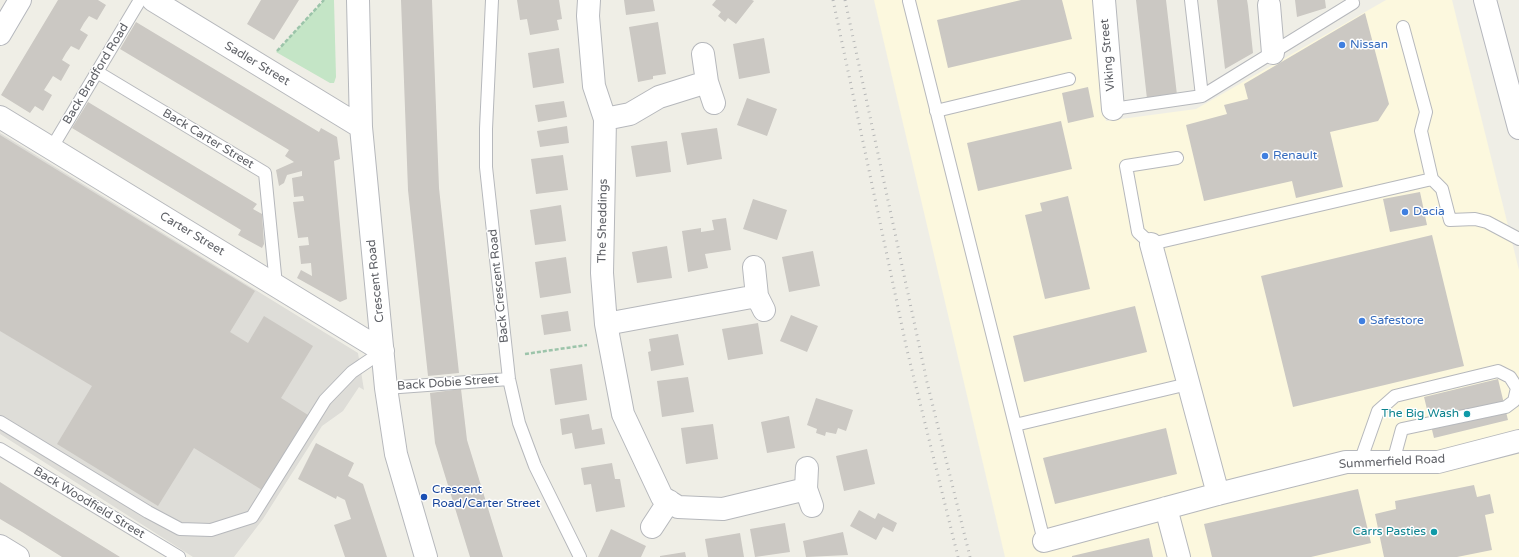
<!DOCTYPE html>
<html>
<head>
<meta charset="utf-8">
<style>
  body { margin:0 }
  canvas { display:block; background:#efeee6 }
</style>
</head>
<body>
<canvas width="1519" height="557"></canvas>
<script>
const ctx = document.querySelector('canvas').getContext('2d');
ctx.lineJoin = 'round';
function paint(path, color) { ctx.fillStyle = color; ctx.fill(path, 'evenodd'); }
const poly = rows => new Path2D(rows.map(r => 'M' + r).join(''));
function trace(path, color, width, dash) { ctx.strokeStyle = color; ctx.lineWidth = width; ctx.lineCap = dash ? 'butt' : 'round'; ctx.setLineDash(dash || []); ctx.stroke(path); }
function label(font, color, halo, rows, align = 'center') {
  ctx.font = font + ' "Varela Round",sans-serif'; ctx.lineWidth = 3; ctx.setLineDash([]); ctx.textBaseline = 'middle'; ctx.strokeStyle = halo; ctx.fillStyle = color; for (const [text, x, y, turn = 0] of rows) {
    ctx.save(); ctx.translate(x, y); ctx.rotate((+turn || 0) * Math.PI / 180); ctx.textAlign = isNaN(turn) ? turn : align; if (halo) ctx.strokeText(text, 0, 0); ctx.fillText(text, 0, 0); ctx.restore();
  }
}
const commercial = poly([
  [874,0,1094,0,1106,121,1196,109,1386,0,1452,0,1519,270,1519,557,1005,557]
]);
const industrial = poly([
  [0,133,358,353,364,390,359,387,343,411,322,426,263,519,234,557,193,557,0,434]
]);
const green = poly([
  [324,0,334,0,336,77,334,83,330,83,276,52]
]);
const building = poly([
  [58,0,98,0,106,5,97,20,89,16,84,23,80,30,88,35,79,50,71,46,66,53,62,60,70,65,61,81,53,76,44,90,52,95,43,111,35,106,30,113,1,95],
  [261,0,299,0,274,40,247,24],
  [401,0,432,0,439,188,459,373,428,376,408,190],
  [517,0,559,0,562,19,557,20,559,30,530,35,527,19,520,20],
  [624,0,653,0,655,11,626,15],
  [716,0,752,0,754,1,736,24,728,18,725,22,718,16,721,12,712,5],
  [1021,0,1062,0,1072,39,948,68,937,20],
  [1136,0,1166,0,1177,95,1147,99],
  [1217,0,1247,0,1248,6,1253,53,1225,69],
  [1295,0,1325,0,1326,8,1297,17],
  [1365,13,1389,104,1378,121,1330,132,1343,187,1296,198,1292,181,1204,201,1186,125,1227,114,1224,105,1248,99,1244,84],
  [136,22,319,132,321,128,337,137,340,159,334,161,347,299,340,302,297,278,301,270,312,276,311,263,301,264,299,246,309,245,308,237,298,238,293,202,304,201,303,196,294,197,292,178,302,176,302,171,287,175,284,183,279,186,276,170,294,162,285,156,289,150,120,49],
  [658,22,666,74,653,76,653,79,638,82,629,27],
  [764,38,770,73,739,79,733,44],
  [559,48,564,83,533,88,528,53],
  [1088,87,1094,117,1068,123,1062,93],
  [747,98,777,109,767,136,737,125],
  [564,101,567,117,538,122,535,105],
  [88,102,257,204,253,209,262,214,264,244,262,248,238,235,241,230,72,128],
  [1061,121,1072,169,978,191,967,143],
  [567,126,569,143,540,147,537,131],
  [717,128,722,159,687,165,681,133],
  [0,135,255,291,230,332,248,343,264,316,313,346,281,398,308,415,262,490,194,448,158,506,57,444,92,386,0,331],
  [667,141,671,172,636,177,631,146],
  [563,155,568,190,536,194,531,159],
  [1420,192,1427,225,1390,232,1383,199],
  [1068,196,1090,289,1045,299,1025,215,1042,211,1040,203],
  [753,199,787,210,777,240,743,229],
  [561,205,566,241,535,245,530,210],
  [726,218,731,250,705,254,708,268,688,272,682,231,701,228,701,232,714,230,712,220],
  [1432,235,1464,366,1293,407,1261,276],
  [667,246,672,278,637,283,632,252],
  [813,251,820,286,789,292,782,257],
  [566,257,571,293,540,298,535,262],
  [1135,306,1147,352,1024,382,1013,336],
  [568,311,571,331,544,335,541,315],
  [791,315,818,326,807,352,780,341],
  [758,323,763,354,728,360,722,329],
  [678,334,684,365,651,371,648,352,651,351,649,339],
  [582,364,587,400,555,405,550,369],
  [688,377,694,412,662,417,657,381],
  [1498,379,1508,420,1434,438,1424,397],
  [461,389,467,440,503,557,470,557,435,443,430,393],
  [816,398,853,410,846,431,838,428,836,434,826,432,825,436,816,433,817,429,807,425],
  [589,414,592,430,602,428,605,444,575,449,572,433,562,435,560,419],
  [789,416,795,448,767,453,761,422],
  [713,424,718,459,686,464,681,428],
  [1166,428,1177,474,1055,504,1043,458],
  [316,443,354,463,348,476,363,484,387,557,345,557,334,525,351,519,345,500,337,496,336,499,298,479],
  [867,449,875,484,844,491,836,456],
  [612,463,615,479,620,479,625,507,596,512,591,484,584,485,581,468],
  [0,482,52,515,120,557,62,557,22,532,0,519],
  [1474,485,1477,497,1490,494,1494,513,1485,515,1492,550,1457,557,1384,557,1375,514,1396,509,1395,501],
  [1358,489,1371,543,1311,557,1212,557,1204,524],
  [859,510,875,519,878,513,897,523,893,532,883,527,876,540,850,526],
  [785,523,790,552,755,557,750,529],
  [611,529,646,546,641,557,598,557],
  [843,532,848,555,806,557,803,541],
  [740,533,744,557,708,557,705,539],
  [1149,538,1153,557,1072,557,1072,556],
  [685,552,686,557,660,557,660,556]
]);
const path = poly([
  [277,51,324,0],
  [525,354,587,345]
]);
const lane = poly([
  [492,0,486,129,486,167,509,379,519,423,535,466,580,557],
  [1191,0,1202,96],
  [909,1,1044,541],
  [1403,27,1426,112,1421,131,1432,179],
  [97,72,265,173,276,285],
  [1113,109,1202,96,1353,3,1352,0],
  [936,111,1069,79],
  [51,149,140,0],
  [1177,158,1126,166,1138,232,1151,244,1432,179,1442,189,1450,220,1475,219,1487,222,1519,239],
  [386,388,509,379],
  [0,422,148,512,180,529,211,530,252,517,325,400,352,372,383,351],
  [1015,425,1188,384],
  [0,449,179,557],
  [1360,462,1378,411,1395,396,1498,371,1510,377,1517,388,1514,401,1506,407,1402,429,1393,462]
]);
const street = poly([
  [153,0,361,127],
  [358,0,361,127,386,388,396,454,426,557],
  [589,0,588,16,594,86,605,119,602,273,606,324,623,414,662,497,678,507,723,509,806,489],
  [1104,0,1113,109],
  [1269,5,1273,53],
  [703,54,707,82,714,103],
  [0,117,383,351],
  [605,119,630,114,659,97,707,82],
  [1151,244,1218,494],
  [754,267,757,296,764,310],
  [606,324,757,296],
  [807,468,806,489,812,506],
  [1166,508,1179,557],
  [652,527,669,501],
  [1044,541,1218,494,1346,462,1438,462,1519,441],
  [0,546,18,557]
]);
const secondary = poly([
  [1485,0,1519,128],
  [0,34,20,0]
]);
const rail = poly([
  [833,0,907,350,958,557],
  [845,0,927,382,970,557]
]);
const markers = [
  [1342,45,4,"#3f7fe0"],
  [1265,156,4,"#3f7fe0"],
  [1405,212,4,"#3f7fe0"],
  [1362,321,4,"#3f7fe0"],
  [1467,414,4,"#0f9aa8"],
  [424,497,4,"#1a4fb4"],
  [1434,532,4,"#0f9aa8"]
];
const shopNames = [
  ["Nissan",1350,45],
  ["Renault",1273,156],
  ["Dacia",1413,212],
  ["Safestore",1370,321]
];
const streetNames = [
  ["Viking Street",1108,55,-95],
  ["Sadler Street",257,64,31],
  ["Back Bradford Road",96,74,-59],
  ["Back Carter Street",208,139,31],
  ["The Sheddings",603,221,-89],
  ["Carter Street",192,234,31],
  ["Crescent Road",376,281,-96],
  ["Back Crescent Road",499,286,-96],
  ["Back Dobie Street",448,383,-4],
  ["Summerfield Road",1392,462,-3],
  ["Back Woodfield Street",89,503,31]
];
const cultureNames = [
  ["The Big Wash",1459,414],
  ["Carrs Pasties",1426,532]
];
const transitNames = [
  ["Crescent",432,490],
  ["Road/Carter Street",432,504]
];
paint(commercial, '#fcf8de');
paint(industrial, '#deddd8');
paint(green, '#c4e5c6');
paint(building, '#cbc8c3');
trace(lane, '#b6b8bc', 14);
trace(street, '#b6b8bc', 24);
trace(secondary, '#b5b7bd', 24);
trace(path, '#9cc4aa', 2.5, [4, 2]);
trace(lane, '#fff', 12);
trace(street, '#fff', 22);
trace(secondary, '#fff', 22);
trace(rail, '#b6b7b7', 3, [1, 5]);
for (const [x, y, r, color] of markers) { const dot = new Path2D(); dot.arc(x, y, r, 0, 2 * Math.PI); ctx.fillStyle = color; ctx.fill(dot); trace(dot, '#fff', 1.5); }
label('12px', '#366cbe', '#fff', shopNames, 'left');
label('12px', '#5e6066', '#fff', streetNames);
label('12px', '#0d838f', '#fff', cultureNames, 'right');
label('12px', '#164399', '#fff', transitNames, 'left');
</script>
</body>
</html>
